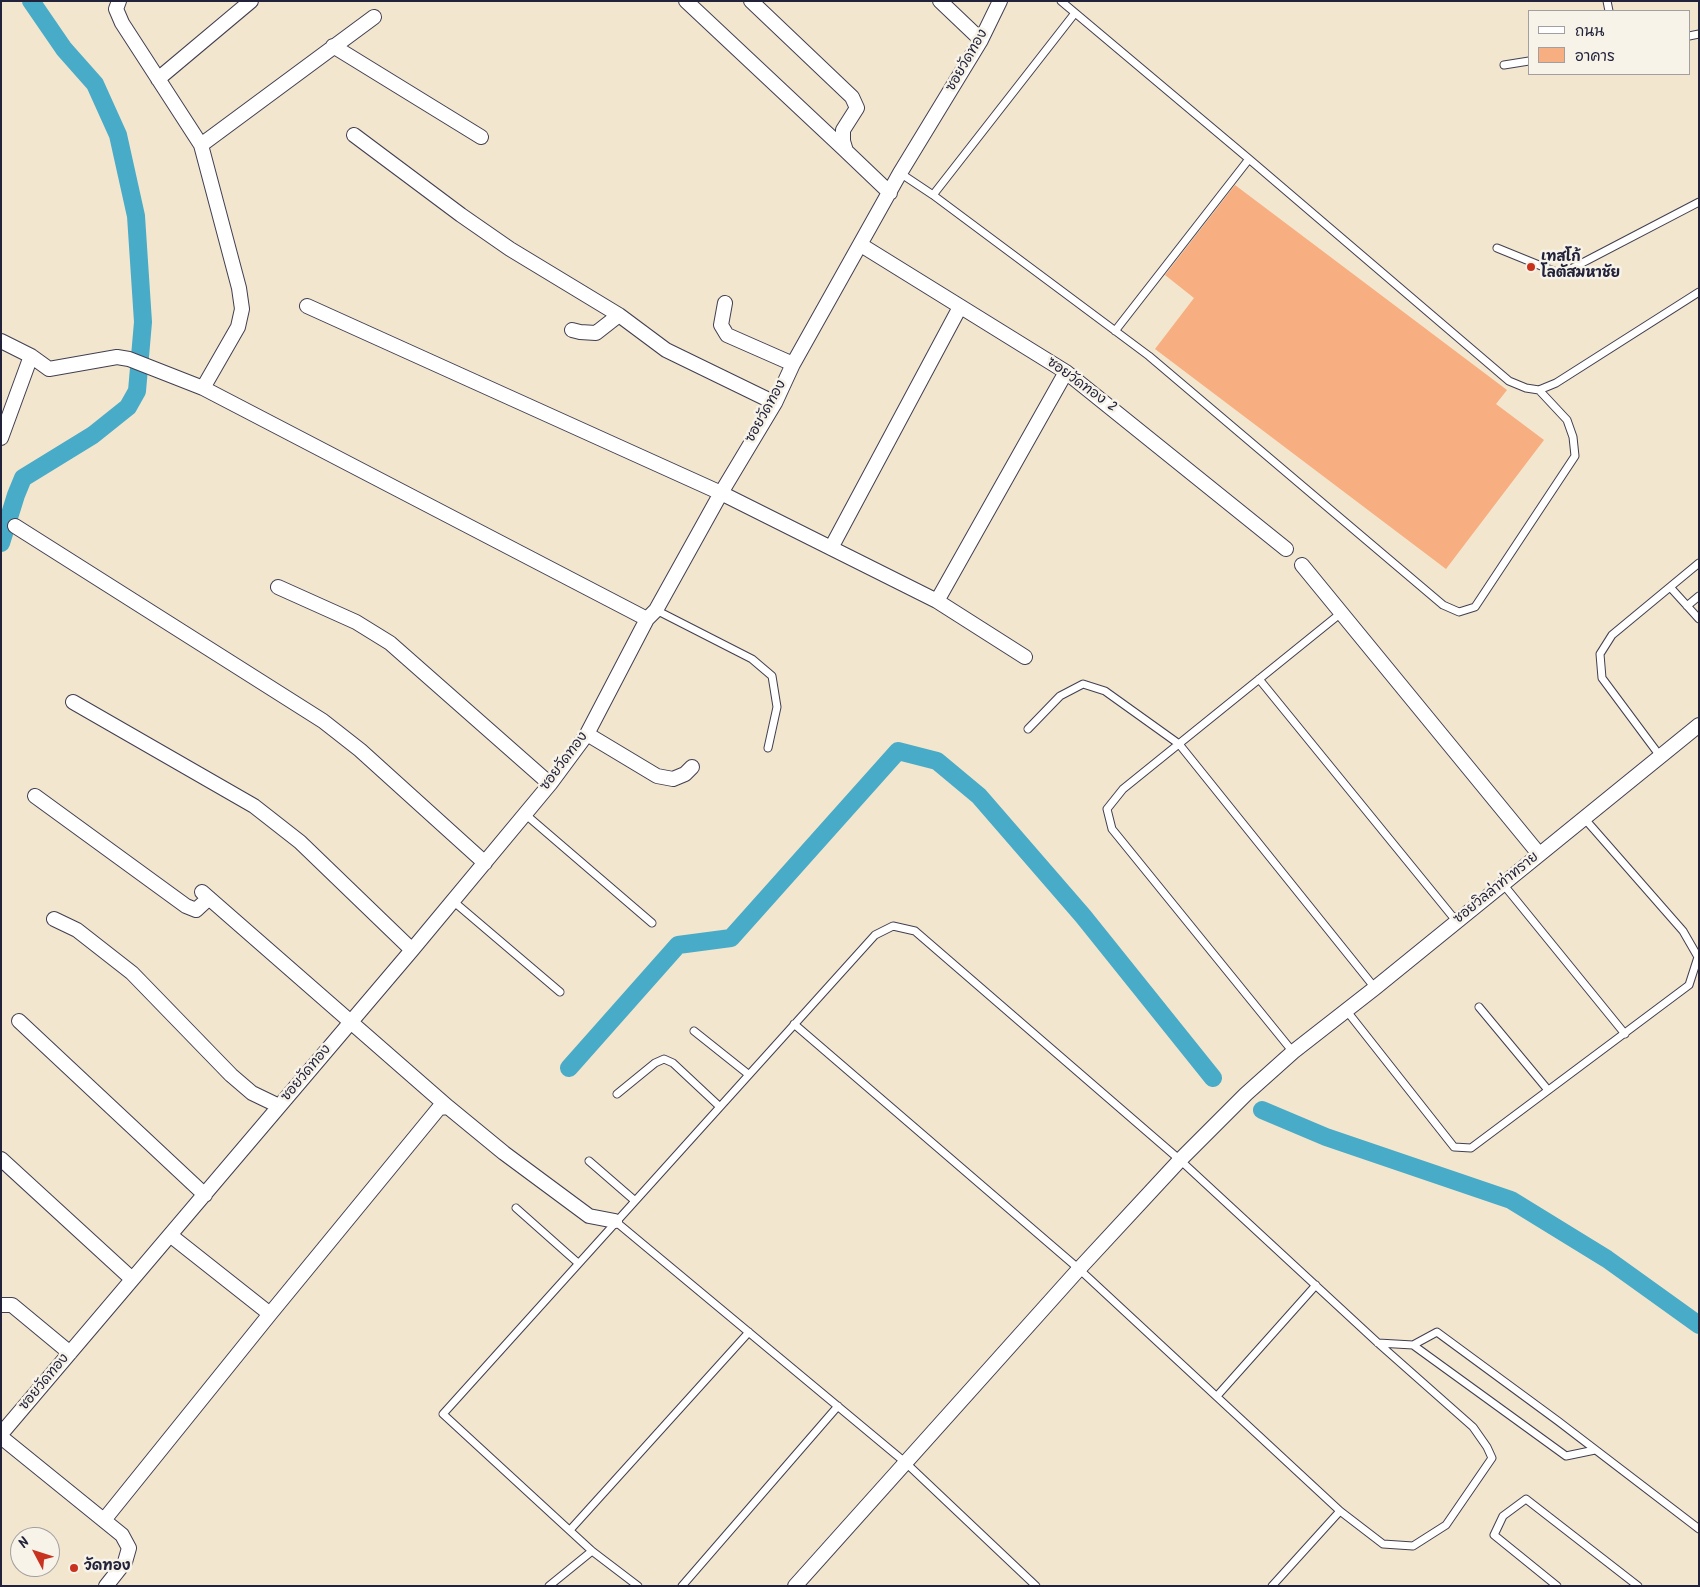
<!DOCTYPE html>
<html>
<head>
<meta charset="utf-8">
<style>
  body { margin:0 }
  #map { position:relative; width:1700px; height:1587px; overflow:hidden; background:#f3e6ce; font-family:Kalam,"Playpen Sans Thai",sans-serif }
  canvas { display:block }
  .frame { position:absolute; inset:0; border:2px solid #22223b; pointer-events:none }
  .legend { position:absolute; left:1528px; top:10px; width:162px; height:65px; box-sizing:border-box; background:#f7f3e8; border:1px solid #a29fa3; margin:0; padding:6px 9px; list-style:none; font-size:15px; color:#22223b }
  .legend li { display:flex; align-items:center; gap:10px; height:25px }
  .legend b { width:25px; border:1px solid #a29fa3 }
  .north { position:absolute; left:10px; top:1527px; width:50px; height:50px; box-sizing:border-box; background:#f7f3e8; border:1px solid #a29fa3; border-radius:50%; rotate:310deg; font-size:14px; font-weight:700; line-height:20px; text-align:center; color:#22223b }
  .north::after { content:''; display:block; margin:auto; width:18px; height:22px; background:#c8321e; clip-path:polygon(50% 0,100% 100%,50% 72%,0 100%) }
</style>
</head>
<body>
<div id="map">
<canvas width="1700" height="1587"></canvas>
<div class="frame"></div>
<ul class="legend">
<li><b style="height:6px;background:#fff"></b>ถนน</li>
<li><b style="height:14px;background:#f7ae80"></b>อาคาร</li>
</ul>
<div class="north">N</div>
</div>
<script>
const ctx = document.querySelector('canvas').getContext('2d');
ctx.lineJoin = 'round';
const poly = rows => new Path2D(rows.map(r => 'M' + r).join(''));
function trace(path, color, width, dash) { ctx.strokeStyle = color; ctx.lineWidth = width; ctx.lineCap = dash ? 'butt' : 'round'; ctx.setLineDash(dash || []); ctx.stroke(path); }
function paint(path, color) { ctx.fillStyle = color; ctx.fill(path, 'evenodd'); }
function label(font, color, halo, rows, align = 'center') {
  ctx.font = font + ' Kalam,"Playpen Sans Thai",sans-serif'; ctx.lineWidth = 5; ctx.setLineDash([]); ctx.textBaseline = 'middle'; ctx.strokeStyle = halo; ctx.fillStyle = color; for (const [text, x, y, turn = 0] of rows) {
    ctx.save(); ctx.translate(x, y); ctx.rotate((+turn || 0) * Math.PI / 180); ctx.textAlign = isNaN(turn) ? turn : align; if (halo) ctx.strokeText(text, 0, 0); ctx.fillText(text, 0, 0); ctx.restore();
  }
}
const canal = poly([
  [1,543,16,495,23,478,93,435,128,407,137,391,143,322,136,216,118,135,95,84,64,49,31,1],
  [569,1068,678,945,731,938,898,751,937,761,979,796,1083,916,1213,1078],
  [1262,1110,1326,1137,1511,1200,1607,1259,1699,1325]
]);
const building = poly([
  [1235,185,1507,390,1496,404,1544,440,1446,569,1155,349,1194,298,1165,275]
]);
const service = poly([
  [1061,1,1249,159,1509,381,1526,388,1539,390,1556,383,1699,292],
  [1607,1,1609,11],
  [1689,36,1699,34],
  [1504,65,1529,61],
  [900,173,933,195,1149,356,1443,605,1459,612,1475,607,1575,456,1573,437,1567,420,1539,390],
  [933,195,1075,13],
  [1497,248,1561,274,1699,202],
  [1115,331,1249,159],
  [1670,587,1699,619],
  [1687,606,1699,596],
  [656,610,752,659,772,676,777,707,768,748],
  [1259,679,1457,922],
  [1028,729,1060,696,1083,684,1105,691,1179,744,1375,988],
  [1660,756,1602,678,1600,654,1612,635,1699,563],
  [525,814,652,923],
  [1503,884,1625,1034],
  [453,901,560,992],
  [1479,1007,1548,1090],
  [1346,1010,1454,1147,1471,1148,1689,985,1698,957,1683,931,1584,818],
  [794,1024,1079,1269,1340,1511,1272,1586],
  [694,1031,748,1074],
  [1293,1052,1112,829,1107,809,1123,789,1341,613],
  [617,1094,655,1063,664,1059,673,1063,719,1106],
  [589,1161,634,1200],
  [516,1208,578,1263],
  [615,1221,906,1463,1036,1586],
  [1378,1343,1413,1345,1437,1332,1558,1421,1699,1529],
  [1413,1345,1566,1456,1595,1450],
  [1217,1396,1316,1285],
  [570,1530,749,1332],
  [549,1586,592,1551],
  [638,1586,592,1551,443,1414,875,935,893,926,915,931,1180,1160,1378,1343,1473,1427,1487,1447,1492,1458,1446,1525,1413,1546,1383,1544,1340,1511],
  [682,1586,838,1406],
  [1557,1586,1494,1535,1503,1516,1526,1499,1638,1586]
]);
const minor = poly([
  [119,1,116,9,122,23,201,145,239,288,242,309,238,327,203,388],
  [686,1,846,151],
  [751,1,852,97,857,108,843,130,843,141,846,151,890,193],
  [940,1,981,40],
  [333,46,481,137],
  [158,79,251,1],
  [354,135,461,215,510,249,619,315,666,350,775,403],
  [201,145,374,17],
  [861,245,1066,372,1286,549],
  [725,303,721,325,727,335,793,364],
  [307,306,721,493,937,601,1025,657],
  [572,330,580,332,596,333,619,315],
  [1,341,31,356,49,369,117,357,129,359,203,388,647,619],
  [1,438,31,356],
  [15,526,323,721,360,750,485,863],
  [831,548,960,307],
  [1302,565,1539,854],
  [278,587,356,622,390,643,550,784],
  [937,601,1066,372],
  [73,702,254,806,300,842,412,950],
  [587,734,657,776,673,779,685,774,692,767],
  [35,796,186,906,196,910,209,898],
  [202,892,448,1107],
  [54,919,77,930,132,973,231,1075,252,1093,279,1106],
  [19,1021,205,1195],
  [1,1159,132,1279],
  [170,1235,270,1314],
  [1,1305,12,1305,70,1353],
  [1,1434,412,950,550,784,587,734,647,619,656,610,721,493,775,403,793,364,900,173,981,40,1000,1],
  [1,1437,122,1535,129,1548,125,1562,106,1586],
  [104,1520,270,1314,439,1108,448,1107,504,1153,589,1216,615,1221],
  [795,1586,1079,1269,1180,1160,1246,1094,1293,1052,1375,988,1699,725]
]);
const markers = [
  [1531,267,5,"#c8321e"],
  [74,1568,5,"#c8321e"]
];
const streetNames = [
  ["ซอยวัดทอง",968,61,-60],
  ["ซอยวัดทอง 2",1081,386,36],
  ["ซอยวัดทอง",767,412,-61],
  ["ซอยวัดทอง",565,762,-53],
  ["ซอยวิลล่าท่าทราย",1497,889,-39],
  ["ซอยวัดทอง",307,1074,-50],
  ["ซอยวัดทอง",45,1383,-50]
];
const poiNames = [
  ["เทสโก้",1541,259],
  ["โลตัสมหาชัย",1541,275],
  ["วัดทอง",84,1568]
];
trace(canal, '#48abc8', 18);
paint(building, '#f7ae80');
trace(service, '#413f51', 9);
trace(minor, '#413f51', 16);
trace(service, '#fff', 7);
trace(minor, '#fff', 14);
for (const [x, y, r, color] of markers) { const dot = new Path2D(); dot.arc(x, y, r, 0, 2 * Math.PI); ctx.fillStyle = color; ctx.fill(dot); trace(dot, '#f7f3e8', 2); }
label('14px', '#22223b', '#f7f3e8', streetNames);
label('bold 14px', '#22223b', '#f7f3e8', poiNames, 'left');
</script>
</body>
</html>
